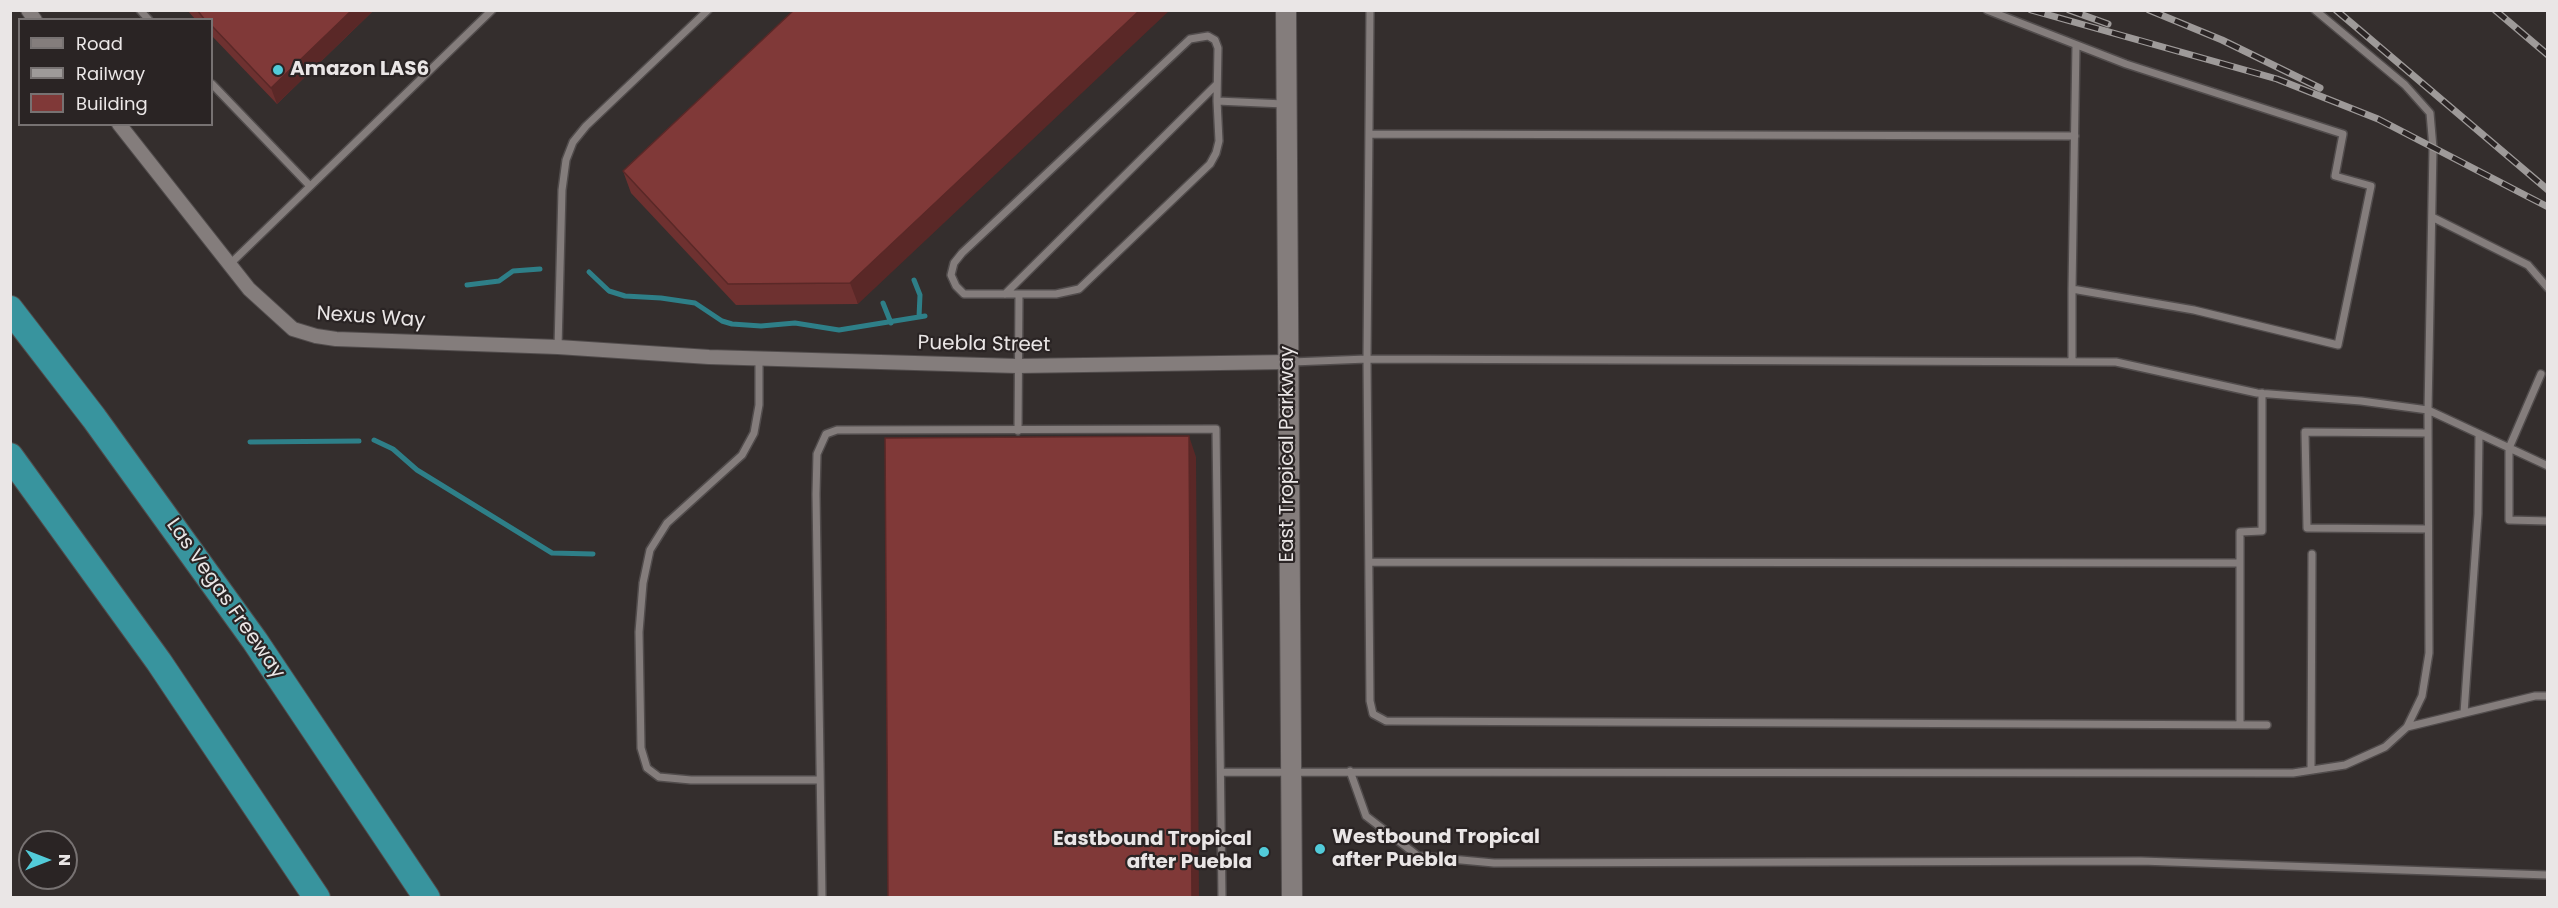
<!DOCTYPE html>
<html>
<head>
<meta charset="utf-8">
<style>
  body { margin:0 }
  #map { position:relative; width:2558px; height:908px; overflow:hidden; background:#342e2d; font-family:Poppins,sans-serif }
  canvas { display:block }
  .frame { position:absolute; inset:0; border:12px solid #eae6e6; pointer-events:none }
  .legend { position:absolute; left:18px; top:18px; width:195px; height:108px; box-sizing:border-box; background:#2a2424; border:2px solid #777272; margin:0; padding:8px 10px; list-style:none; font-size:18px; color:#eae6e6 }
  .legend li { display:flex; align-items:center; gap:12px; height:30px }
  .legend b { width:30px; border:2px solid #777272 }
  .north { position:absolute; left:18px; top:830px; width:60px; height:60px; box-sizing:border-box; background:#2a2424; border:2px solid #777272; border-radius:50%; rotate:90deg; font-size:16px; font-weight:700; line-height:24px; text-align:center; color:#eae6e6 }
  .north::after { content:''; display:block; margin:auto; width:21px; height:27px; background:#52cbd9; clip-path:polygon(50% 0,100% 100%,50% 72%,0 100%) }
</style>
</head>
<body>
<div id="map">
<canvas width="2558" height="908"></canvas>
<div class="frame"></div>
<ul class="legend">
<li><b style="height:8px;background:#847d7c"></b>Road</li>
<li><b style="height:8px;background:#9e9a99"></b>Railway</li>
<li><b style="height:16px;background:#803938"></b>Building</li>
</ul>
<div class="north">N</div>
</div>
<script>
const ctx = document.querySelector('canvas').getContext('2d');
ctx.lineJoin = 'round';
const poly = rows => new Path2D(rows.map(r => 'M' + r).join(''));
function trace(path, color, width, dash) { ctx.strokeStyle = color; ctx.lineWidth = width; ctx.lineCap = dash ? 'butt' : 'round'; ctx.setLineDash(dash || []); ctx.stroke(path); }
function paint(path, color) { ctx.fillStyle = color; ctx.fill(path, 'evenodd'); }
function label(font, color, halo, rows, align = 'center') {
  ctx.font = font + ' Poppins,sans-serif'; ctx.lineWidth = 4.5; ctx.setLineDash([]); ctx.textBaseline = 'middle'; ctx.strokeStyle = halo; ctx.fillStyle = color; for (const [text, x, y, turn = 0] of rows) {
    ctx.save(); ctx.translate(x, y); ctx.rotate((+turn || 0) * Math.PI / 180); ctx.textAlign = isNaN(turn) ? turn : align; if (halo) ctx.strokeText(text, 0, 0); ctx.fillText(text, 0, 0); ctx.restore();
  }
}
const stream = poly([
  [589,272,609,291,625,296,661,298,695,303,722,321,732,324,761,326,795,323,839,330,925,316],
  [914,280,920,295,919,317],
  [467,285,499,281,513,271,540,269],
  [883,303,891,323],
  [374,440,393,449,417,470,552,553,593,554],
  [250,442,359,441]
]);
const lane = poly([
  [140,10,149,20],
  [1370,10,1367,359,1370,701,1373,714,1386,721,2267,725],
  [1987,10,2126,64,2343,134,2335,176,2371,186,2338,345,2194,310,2072,289,2072,362],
  [212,84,310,186],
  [1217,101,1219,141,1216,153,1210,164,1079,289,1056,294,964,294,956,286,951,275,954,263,962,253,1190,39,1208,36,1215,40,1218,48,1217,101,1284,104],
  [1370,134,2075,136],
  [2432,217,2528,265,2548,288],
  [230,264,492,10],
  [2072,289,2076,45],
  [1005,294,1217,84],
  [558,347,562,190,566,160,573,142,586,126,708,10],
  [759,359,759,405,754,433,742,455,667,523,650,550,643,583,639,632,641,748,647,768,659,777,691,780,820,780],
  [1292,362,1367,359,2116,362,2257,393,2361,401,2428,410,2548,466],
  [2541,374,2509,448,2509,520,2548,521],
  [1018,431,1019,294],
  [2428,433,2305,432,2307,528,2428,529],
  [1369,562,2240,563],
  [2464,713,2478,514,2479,434],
  [2240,725,2240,532,2262,531,2262,393],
  [2407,727,2535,696,2548,696],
  [2311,770,2312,554],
  [1350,771,1366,816,1418,856,1494,863,2141,861,2548,875],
  [1223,772,2293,773,2345,765,2385,747,2407,727,2422,696,2429,653,2428,410,2433,148,2430,113,2405,85,2315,10],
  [822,898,816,494,817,454,826,434,837,430,1216,429,1222,898]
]);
const street = poly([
  [28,10,35,20],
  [119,124,249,289,293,329,316,336,336,339,558,347,709,357,1017,366,1288,362]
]);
const secondary = poly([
  [1286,10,1292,898]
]);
const highway = poly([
  [10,309,94,418,255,641,427,898],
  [10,456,159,662,317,898]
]);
const rail = poly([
  [2031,10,2277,79,2378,119,2548,207],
  [2069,10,2108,24],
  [2149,10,2222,40,2320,88],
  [2336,10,2548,190],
  [2495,10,2548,55]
]);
const wall = poly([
  [187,10,374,10,277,104,212,36,212,20,196,20],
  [794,10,858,304,736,305,631,193,623,171]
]);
const shadedWall = poly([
  [352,10,374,10,277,104,271,88],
  [1140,10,1170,10,858,304,850,283],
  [1189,436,1196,457,1199,897,1192,897]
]);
const building = poly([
  [197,10,352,10,271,88,212,26,212,20,205,20,197,10],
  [794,10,1140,10,850,283,728,284,623,171,794,10],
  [1189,436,1192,897,888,897,885,438,1189,436]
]);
const markers = [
  [278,70,6,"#52cbd9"],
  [1320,849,6,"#52cbd9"],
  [1264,852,6,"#52cbd9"]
];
const poiNames = [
  ["Amazon LAS6",290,70],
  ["Westbound Tropical",1332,838],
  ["after Puebla",1332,861],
  ["Eastbound Tropical",1252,840,"right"],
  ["after Puebla",1252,863,"right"]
];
const streetNames = [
  ["Nexus Way",371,318,4],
  ["Puebla Street",984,345,1],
  ["East Tropical Parkway",1288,454,-90],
  ["Las Vegas Freeway",225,599,55]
];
trace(stream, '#2e7f88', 5);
trace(lane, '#514c4c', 10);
trace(street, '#514c4c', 16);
trace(secondary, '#514c4c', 22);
trace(highway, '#514c4c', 28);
trace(lane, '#847d7c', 7);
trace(street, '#847d7c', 14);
trace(secondary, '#847d7c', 20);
trace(highway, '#38949e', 26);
trace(rail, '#9e9a99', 7);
trace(rail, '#2a2424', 4.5, [14]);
paint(wall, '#6e3130');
paint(shadedWall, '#5a2827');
paint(building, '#803938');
trace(building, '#5a2827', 1.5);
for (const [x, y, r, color] of markers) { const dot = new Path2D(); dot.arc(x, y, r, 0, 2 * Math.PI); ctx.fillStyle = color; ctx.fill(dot); trace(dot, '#2a2424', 2); }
label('bold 20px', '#eae6e6', '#2a2424', poiNames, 'left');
label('20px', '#eae6e6', '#2a2424', streetNames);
</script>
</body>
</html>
